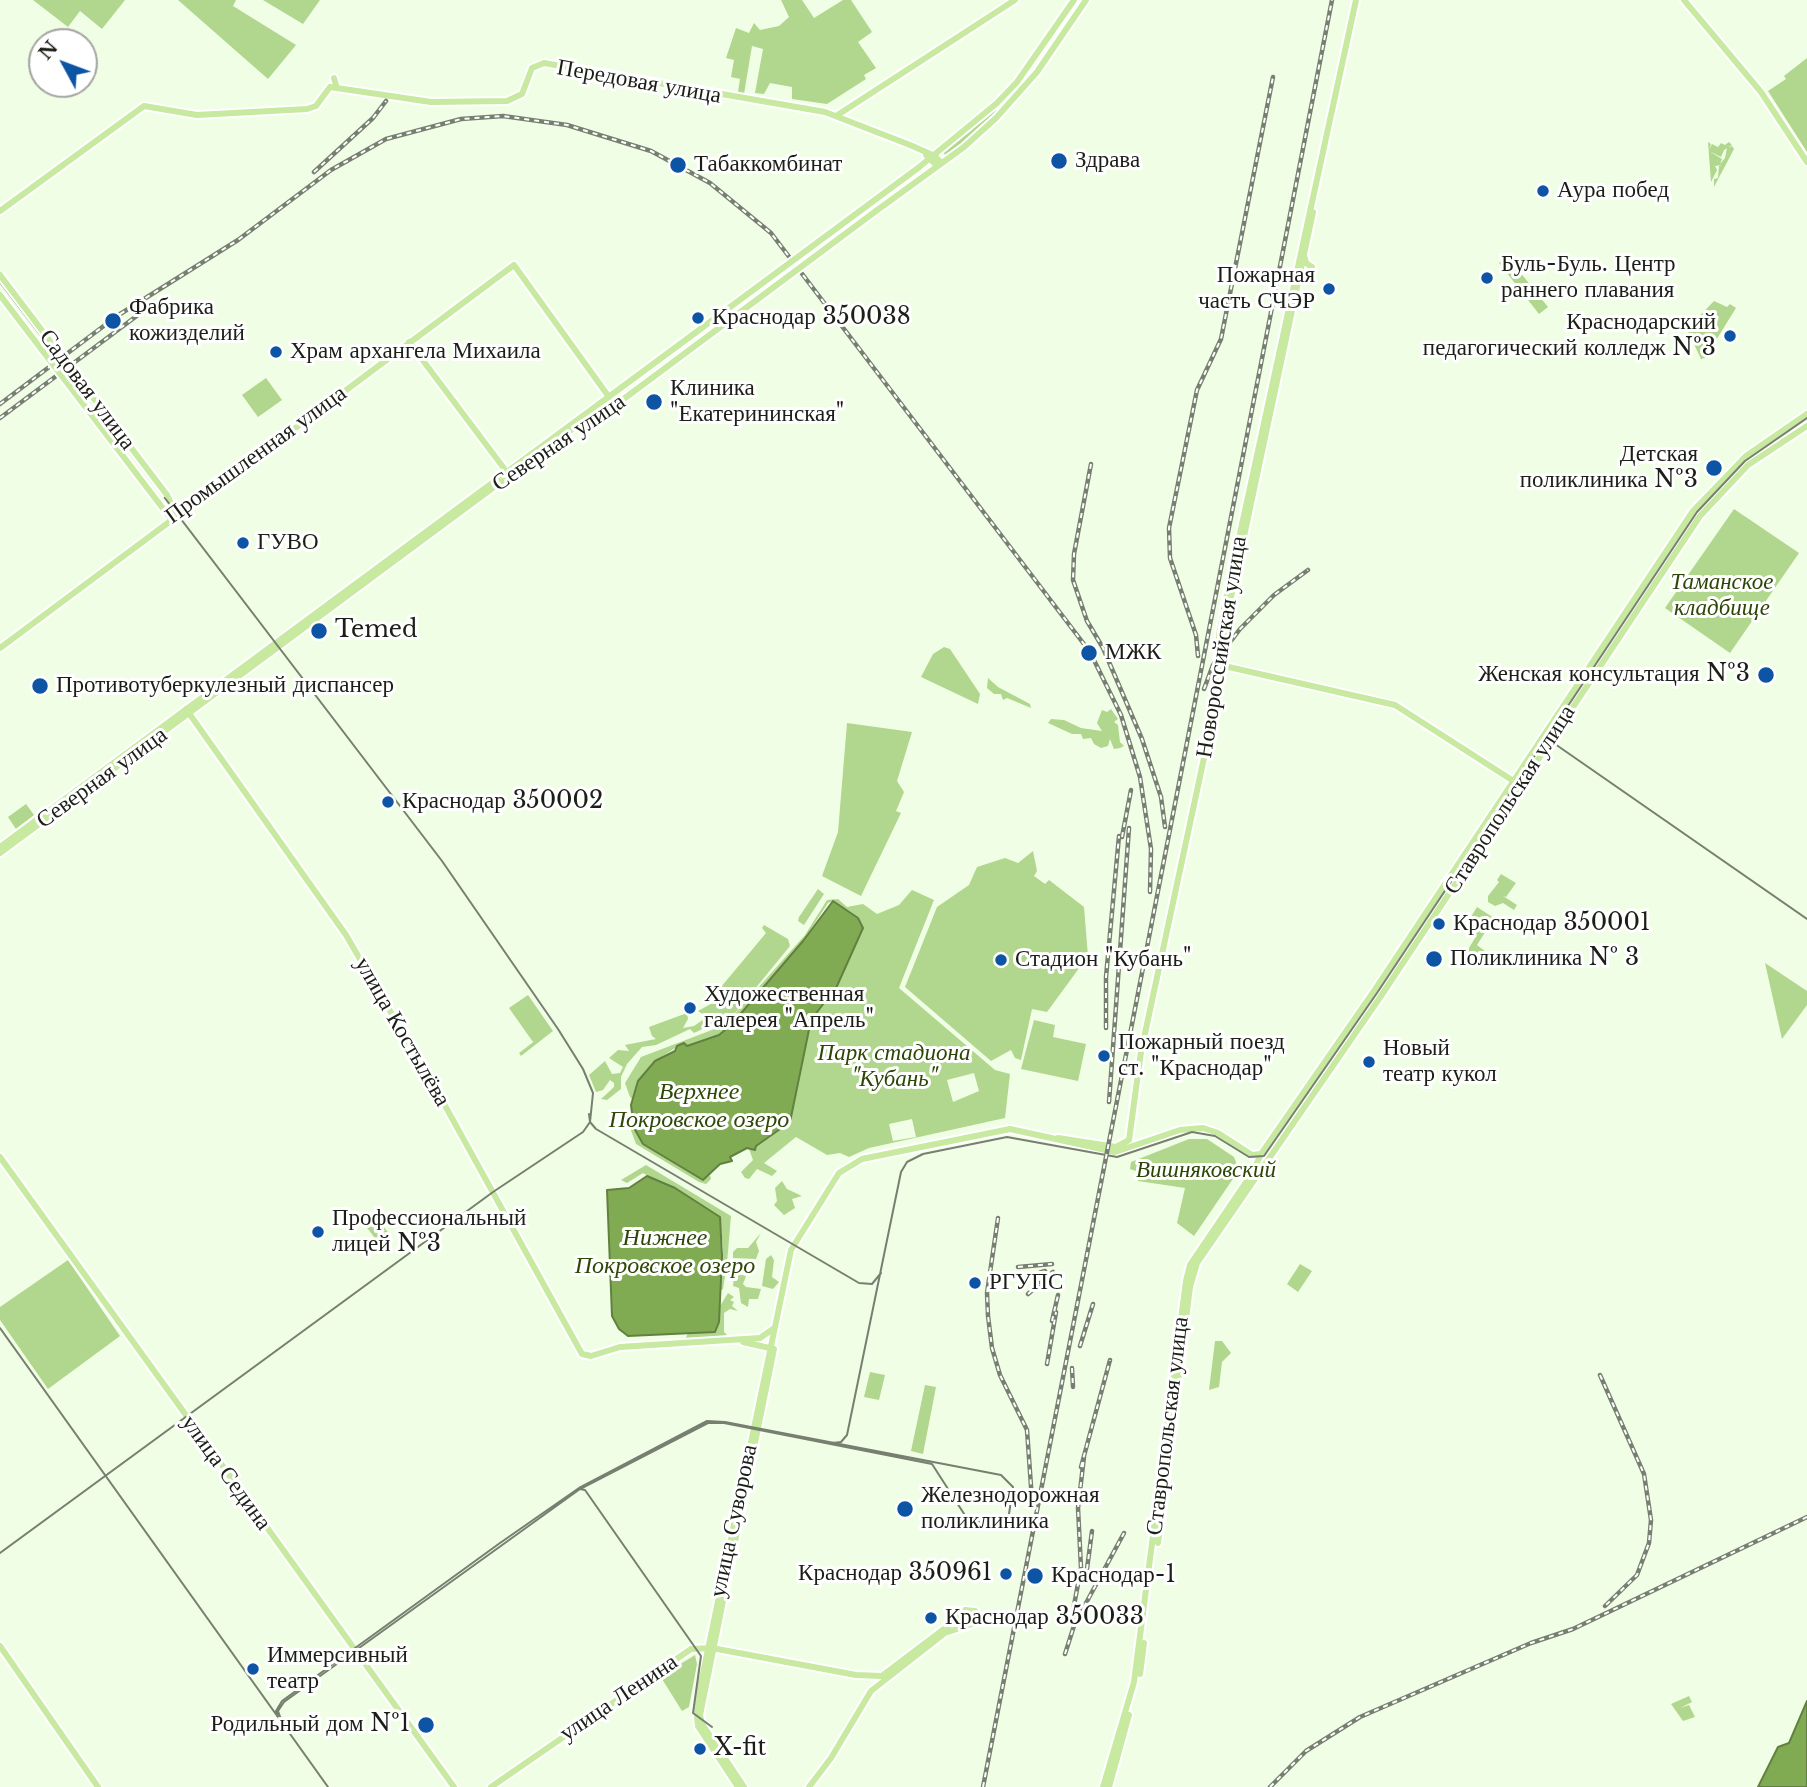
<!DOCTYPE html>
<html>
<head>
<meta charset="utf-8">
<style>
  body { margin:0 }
  #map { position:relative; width:1807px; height:1787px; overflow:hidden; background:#f1fee6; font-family:"Libre Baskerville",serif }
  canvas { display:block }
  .north { position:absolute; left:28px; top:28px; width:70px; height:70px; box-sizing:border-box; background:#fff; border:2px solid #a4a5a2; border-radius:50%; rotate:311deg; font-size:19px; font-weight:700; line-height:28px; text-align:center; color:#1b1f17 }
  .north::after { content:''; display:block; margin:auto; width:24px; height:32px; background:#0d54a4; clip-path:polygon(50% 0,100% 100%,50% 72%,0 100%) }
</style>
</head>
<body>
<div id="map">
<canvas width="1807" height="1787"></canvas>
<div class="north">N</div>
</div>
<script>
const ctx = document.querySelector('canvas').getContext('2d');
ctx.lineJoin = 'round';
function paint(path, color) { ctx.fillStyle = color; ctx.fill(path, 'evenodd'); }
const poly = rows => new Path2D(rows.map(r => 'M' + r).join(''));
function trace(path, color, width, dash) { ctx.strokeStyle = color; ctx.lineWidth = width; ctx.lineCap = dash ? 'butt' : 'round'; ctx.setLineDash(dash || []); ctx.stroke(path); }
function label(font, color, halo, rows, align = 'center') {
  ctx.font = font + ' "Libre Baskerville",serif'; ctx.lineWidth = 6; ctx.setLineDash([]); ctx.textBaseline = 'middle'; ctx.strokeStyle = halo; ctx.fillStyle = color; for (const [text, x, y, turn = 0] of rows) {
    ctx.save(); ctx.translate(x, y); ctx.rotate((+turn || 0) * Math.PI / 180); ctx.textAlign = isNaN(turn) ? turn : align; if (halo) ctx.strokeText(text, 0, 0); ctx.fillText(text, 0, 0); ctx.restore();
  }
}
const green = poly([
  [33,0,125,0,102,29,80,11,68,27],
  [178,0,236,0,233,6,296,45,268,79],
  [263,0,320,0,303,24],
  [781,0,802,0,814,18,843,0,851,0,872,32,858,42,876,68,864,75,866,79,827,104,792,99,792,87,770,83,764,94,755,93,763,49,752,46,744,94,738,92,740,79,731,77,734,60,726,58,736,28,749,33,754,23,760,30,779,26,789,17],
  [1078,0,1016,92,969,138,946,155,943,153,1001,102],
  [1807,58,1807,152,1768,91,1786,79,1784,76],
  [1729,142,1732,145,1724,150,1721,157,1709,151,1722,159,1720,164,1725,158,1727,148,1732,146,1734,149,1714,187,1714,179,1718,178,1719,166,1722,165,1715,166,1717,170,1711,182,1708,142,1711,144,1709,150,1712,144,1718,147,1721,143,1725,145],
  [1507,256,1548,307,1539,314,1499,263],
  [1714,301,1727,307,1730,304,1736,308,1705,358,1701,359,1687,329],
  [266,378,282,400,258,417,242,395],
  [1734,509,1799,553,1730,653,1665,608],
  [944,647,950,649,980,694,978,704,921,677,933,654],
  [988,678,998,687,1030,704,1031,708,1007,698,1003,700,1001,694,994,694,987,688],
  [1111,709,1118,719,1114,722,1118,725,1120,742,1124,746,1120,748,1114,749,1110,739,1108,746,1101,748,1094,744,1091,738,1083,739,1081,734,1072,734,1048,723,1051,719,1064,720,1081,728,1102,731,1097,723,1102,710,1107,712],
  [847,723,912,732,897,781,904,792,896,811,901,813,861,896,822,876,838,832],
  [26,804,34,815,16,829,8,817],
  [1033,851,1037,871,1034,876,1045,884,1049,880,1084,907,1088,956,1047,1012,1032,1009,1021,1060,1015,1058,1011,1050,991,1061,905,987,937,907,969,885,977,867,1005,858,1018,863],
  [1501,874,1516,883,1506,897,1503,896,1517,905,1514,910,1503,903,1495,906,1488,902,1488,896,1499,882,1497,880],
  [818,889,824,894,804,925,798,921,799,917],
  [912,890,934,900,899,988,995,1070,1010,1074,1005,1118,869,1148,849,1157,840,1153,827,1155,796,1137,764,1163,777,1171,772,1176,757,1169,749,1179,745,1178,741,1172,753,1160,749,1149,755,1150,756,1146,790,1122,811,1020,837,986,863,928,858,918,833,901,828,903,803,941,731,1025,719,1035,687,1046,683,1043,655,1061,632,1099,630,1097,625,1083,641,1057,725,1025,805,935,827,900,838,899,847,907,863,904,877,914,899,905],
  [974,1073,979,1091,953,1102,947,1080],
  [912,1119,916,1137,893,1141,889,1124],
  [1477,907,1494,918,1477,945,1486,952,1480,962,1466,953,1475,938,1463,930],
  [764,925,788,939,790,946,727,1023,711,1025,694,1033,690,1029,656,1045,642,1047,627,1064,621,1077,621,1089,607,1100,601,1099,614,1087,614,1083,610,1080,603,1090,596,1092,589,1075,605,1061,612,1074,620,1073,623,1067,609,1058,618,1050,629,1051,625,1045,656,1039,652,1036,649,1027,687,1013,688,1019,683,1028,694,1026,707,1017,698,1011,718,1000,716,993,766,933,762,928],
  [1765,963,1807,991,1807,1005,1782,1039],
  [528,995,553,1031,521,1056,519,1053,536,1040,533,1042,509,1008],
  [1034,1020,1055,1025,1053,1037,1086,1044,1078,1081,1021,1069],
  [632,1112,634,1128,643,1144,703,1180,710,1175,711,1179,706,1184,699,1182,636,1144,629,1125],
  [1189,1139,1207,1139,1234,1157,1239,1170,1194,1236,1177,1223,1185,1188,1138,1181,1138,1172,1130,1169,1131,1162],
  [646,1165,731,1216,727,1263,723,1289,720,1291,723,1248,720,1217,643,1173,627,1183,621,1180],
  [782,1181,787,1189,802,1196,792,1199,795,1208,784,1215,774,1205,777,1201,775,1188],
  [376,1217,391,1236,380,1245,365,1225],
  [761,1233,756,1242,759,1251,756,1259,733,1258,733,1252,737,1248,748,1248],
  [771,1255,774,1260,772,1277,779,1282,773,1289,762,1286,766,1259],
  [68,1260,120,1336,48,1389,0,1320,0,1307],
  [1300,1264,1312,1271,1298,1292,1287,1284],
  [738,1274,746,1276,743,1284,746,1287,761,1289,758,1299,749,1299,748,1307,741,1303,739,1288,733,1286,734,1277],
  [728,1293,734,1297,730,1300,734,1302,732,1306,738,1311,730,1309,724,1313,724,1332,729,1337,685,1340,688,1333,715,1331,719,1322,720,1306],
  [1215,1341,1222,1341,1231,1353,1222,1362,1219,1387,1209,1390],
  [870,1372,885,1375,879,1400,864,1397],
  [925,1385,936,1387,923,1454,911,1451],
  [695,1655,697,1664,689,1707,682,1711,662,1679,664,1674],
  [1689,1696,1692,1702,1680,1708,1689,1705,1695,1717,1683,1721,1671,1704]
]);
const water = poly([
  [833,901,858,918,863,928,837,986,811,1020,790,1122,756,1146,755,1150,747,1148,730,1157,732,1161,720,1164,703,1180,643,1144,634,1128,631,1105,638,1081,655,1061,675,1051,677,1046,684,1043,687,1046,719,1035,731,1025,803,941,833,901],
  [647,1176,675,1188,720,1217,722,1256,719,1322,715,1332,628,1336,619,1329,612,1316,607,1190,629,1188,647,1176],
  [1807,1701,1807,1787,1758,1787,1778,1747,1789,1743,1807,1701]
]);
const major = poly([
  [1684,0,1761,92,1807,162],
  [334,78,337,88],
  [330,87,431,102,507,101,522,94,532,68,544,63,825,112,910,145,935,156,941,163],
  [836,116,1015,0],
  [926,155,937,166],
  [918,168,997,103,1017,82,1074,0],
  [0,211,144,106,197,115,307,109,316,106,330,87],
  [876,211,964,147,996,118,1037,72,1086,0],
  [1304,255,1306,263,1312,267],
  [409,342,509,475],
  [167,495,176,514],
  [158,502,170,518],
  [0,648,514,265,609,397],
  [1220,665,1395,705,1515,782],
  [1222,666,1226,621,1313,212],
  [186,709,346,935,448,1111,582,1354,591,1356,620,1347,760,1338,773,1329],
  [0,847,695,333],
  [0,853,579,424,625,398],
  [1058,1138,1116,1147,1129,1140,1141,1052,1213,716,1219,635,1229,584,1356,0],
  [0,1157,454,1787],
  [743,1342,774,1349,700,1715,702,1724,744,1787],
  [1158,1543,1190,1287,1197,1263,1381,996,1700,516,1748,465,1807,426],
  [0,1646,98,1787],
  [1140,1674,1144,1643],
  [491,1787,691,1649,712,1648,856,1675,882,1676,956,1620,965,1610,975,1611,975,1623,945,1633,871,1691,831,1758,809,1787],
  [738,1787,698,1726,696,1707,791,1250,839,1173,862,1159,1010,1129,1115,1152,1180,1130,1203,1128,1218,1133,1252,1155,1261,1154],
  [1103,1787,1134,1682,1186,1281,1190,1265,1253,1172,1261,1154,1374,991,1693,511,1746,456,1807,414],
  [1109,1787,1129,1715]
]);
const tram = poly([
  [0,282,442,861,558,1029,583,1069,593,1093,590,1122,583,1132,493,1192,0,1553],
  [1539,747,1547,741,1555,744,1807,919],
  [589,1114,590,1122,596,1129,859,1283,872,1284,881,1273],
  [0,1328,328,1787],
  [832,1443,841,1442,847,1435,901,1172,907,1162,923,1154,1007,1137,1117,1157,1192,1132,1215,1136,1249,1157,1264,1156,1377,993,1697,512,1745,461,1807,418],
  [580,1489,585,1490,701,1656,693,1713,712,1727],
  [280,1723,276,1711,282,1701,500,1543,579,1488,707,1421,725,1422,1001,1475,1013,1487,1009,1514,1004,1521,995,1524,968,1520,932,1464,724,1423,708,1423,580,1489,284,1702,278,1711,282,1722]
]);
const rail = poly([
  [314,172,373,118,386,101],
  [0,404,117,316,238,240,331,170,386,139,461,119,503,116,567,125,651,151,710,183,771,233,1090,652,1121,715,1140,777,1151,849,1150,892],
  [0,418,154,303],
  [1091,464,1074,554,1073,580,1087,621,1103,648,1142,739,1161,797,1165,827],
  [1198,656,1196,635,1170,558,1169,528,1197,390,1221,339,1273,77],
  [1204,689,1213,665,1240,629,1274,595,1308,570],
  [1122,837,1131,790],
  [1106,1028,1106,977,1119,836],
  [1109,1102,1129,828],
  [998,1218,987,1293,988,1316,992,1348,1000,1375,1027,1430,1032,1500],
  [1018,1267,1052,1264],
  [1021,1279,1045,1271],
  [1028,1294,1053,1272],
  [1052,1321,1058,1295],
  [1080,1346,1093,1304],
  [1047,1364,1056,1312],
  [1072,1368,1073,1387],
  [1600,1375,1644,1474,1651,1520,1649,1543,1637,1575,1605,1606],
  [1081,1467,1110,1360],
  [1087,1569,1092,1531],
  [1072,1616,1081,1568,1078,1508,1084,1457],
  [1079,1616,1124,1533],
  [1065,1654,1080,1607],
  [983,1787,1332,0],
  [1270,1787,1306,1751,1360,1717,1531,1643,1573,1629,1807,1517]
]);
const majorBridge = poly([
  [0,275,167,495],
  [0,295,158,502],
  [695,333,918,168],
  [625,398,876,211]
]);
const markers = [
  [1059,161,9,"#0d54a4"],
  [678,165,9,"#0d54a4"],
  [1543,191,7,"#0d54a4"],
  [1487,278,7,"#0d54a4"],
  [1329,289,7,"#0d54a4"],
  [698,318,7,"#0d54a4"],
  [113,321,9,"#0d54a4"],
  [1730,336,7,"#0d54a4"],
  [276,352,7,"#0d54a4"],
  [654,402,9,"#0d54a4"],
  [1714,468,9,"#0d54a4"],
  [243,543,7,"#0d54a4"],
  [319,631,9,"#0d54a4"],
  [1089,653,9,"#0d54a4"],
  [1766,675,9,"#0d54a4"],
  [40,686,9,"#0d54a4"],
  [388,802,7,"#0d54a4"],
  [1439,924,7,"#0d54a4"],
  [1434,959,9,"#0d54a4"],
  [1001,960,7,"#0d54a4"],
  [690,1008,7,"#0d54a4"],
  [1104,1056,7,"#0d54a4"],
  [1369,1062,7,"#0d54a4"],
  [318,1232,7,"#0d54a4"],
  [975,1283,7,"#0d54a4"],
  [905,1509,9,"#0d54a4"],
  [1006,1574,7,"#0d54a4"],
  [1035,1576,9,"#0d54a4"],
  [931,1618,7,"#0d54a4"],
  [253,1669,7,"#0d54a4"],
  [426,1725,9,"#0d54a4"],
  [700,1749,7,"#0d54a4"]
];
const streetNames = [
  ["Передовая улица",639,82,10],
  ["Садовая улица",87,390,53],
  ["Северная улица",559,443,-34],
  ["Промышленная улица",256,455,-36],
  ["Новороссийская улица",1222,647,-81],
  ["Северная улица",102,778,-36],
  ["Ставропольская улица",1510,800,-57],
  ["улица Костылёва",402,1032,60],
  ["Ставропольская улица",1168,1426,-83],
  ["улица Седина",226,1473,54],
  ["улица Суворова",734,1521,-78],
  ["улица Ленина",619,1698,-34]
];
const poiNames = [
  ["Здрава",1075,161],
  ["Табаккомбинат",694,165],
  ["Аура побед",1557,191],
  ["Буль-Буль. Центр",1501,265],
  ["раннего плавания",1501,291],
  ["Пожарная",1315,276,"right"],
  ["часть СЧЭР",1315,302,"right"],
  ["Фабрика",129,308],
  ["кожизделий",129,334],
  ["Краснодар 350038",712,318],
  ["Краснодарский",1716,323,"right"],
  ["педагогический колледж №3",1716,349,"right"],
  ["Храм архангела Михаила",290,352],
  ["Клиника",670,389],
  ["\"Екатерининская\"",670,415],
  ["Детская",1698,455,"right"],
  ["поликлиника №3",1698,481,"right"],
  ["ГУВО",257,543],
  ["Temed",335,631],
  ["МЖК",1105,653],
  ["Женская консультация №3",1750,675,"right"],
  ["Противотуберкулезный диспансер",56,686],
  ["Краснодар 350002",402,802],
  ["Краснодар 350001",1453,924],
  ["Поликлиника № 3",1450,959],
  ["Стадион \"Кубань\"",1015,960],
  ["Художественная",704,995],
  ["галерея \"Апрель\"",704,1021],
  ["Пожарный поезд",1118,1043],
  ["ст. \"Краснодар\"",1118,1069],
  ["Новый",1383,1049],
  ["театр кукол",1383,1075],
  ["Профессиональный",332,1219],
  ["лицей №3",332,1245],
  ["РГУПС",989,1283],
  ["Железнодорожная",921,1496],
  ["поликлиника",921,1522],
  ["Краснодар 350961",992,1574,"right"],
  ["Краснодар-1",1051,1576],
  ["Краснодар 350033",945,1618],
  ["Иммерсивный",267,1656],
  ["театр",267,1682],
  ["Родильный дом №1",410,1725,"right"],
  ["X-fit",714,1749]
];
const parkNames = [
  ["Таманское",1722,583],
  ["кладбище",1722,609],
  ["Парк стадиона",894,1054],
  ["\"Кубань\"",894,1080],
  ["Вишняковский",1206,1171]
];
const waterNames = [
  ["Верхнее",699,1092],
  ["Покровское озеро",699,1120],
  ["Нижнее",665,1238],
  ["Покровское озеро",665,1266]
];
paint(green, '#b1d68d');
paint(water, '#81ab53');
trace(water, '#628141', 2);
trace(major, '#fff', 10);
trace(major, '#c7e9a0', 6);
trace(tram, '#777f70', 2);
trace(rail, '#777f70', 4.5);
trace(rail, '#fff', 2, [5]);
trace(majorBridge, '#fff', 10, []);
trace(majorBridge, '#c7e9a0', 6);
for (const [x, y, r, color] of markers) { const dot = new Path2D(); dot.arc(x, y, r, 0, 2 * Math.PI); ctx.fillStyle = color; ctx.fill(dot); trace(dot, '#fff', 2.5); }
label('23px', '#1b1f17', '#fff', streetNames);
label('23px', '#1b1f17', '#fff', poiNames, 'left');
label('italic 23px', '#2c4605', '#fff', parkNames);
label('italic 24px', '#2e4808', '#fff', waterNames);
</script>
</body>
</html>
